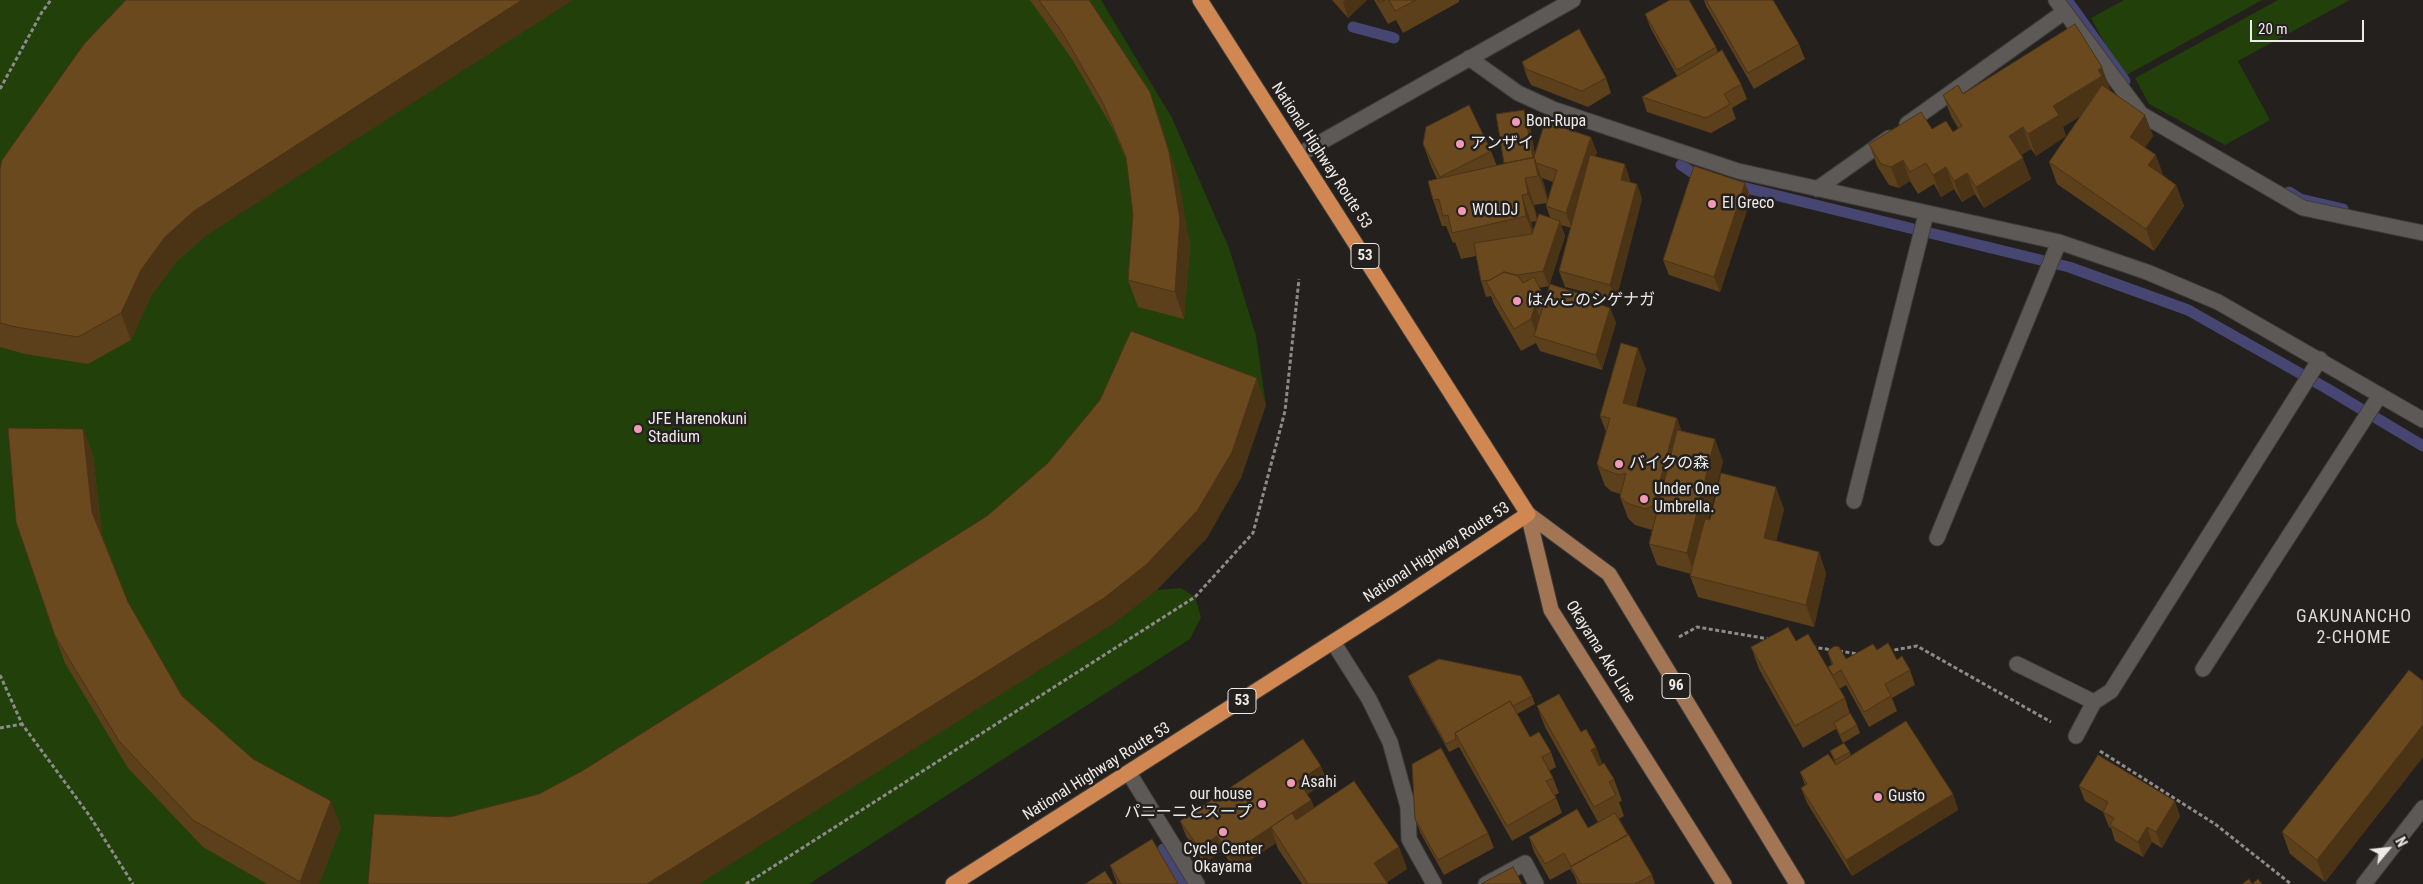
<!DOCTYPE html>
<html>
<head>
<meta charset="utf-8">
<style>
  body { margin:0 }
  #map { position:relative; width:2423px; height:884px; overflow:hidden; background:#23201e; font-family:"Roboto Condensed",sans-serif }
  canvas { display:block }
  .north { position:absolute; left:2363px; top:824px; width:50px; height:50px; -webkit-text-stroke:4px #23201e; paint-order:stroke; rotate:62deg; font-size:14px; font-weight:700; line-height:20px; text-align:center; color:#edebea }
  .north::after { content:''; display:block; margin:auto; width:18px; height:22px; background:#edebea; clip-path:polygon(50% 0,100% 100%,50% 72%,0 100%) }
  .scale { position:absolute; left:2250px; top:20px; width:114px; height:22px; box-sizing:border-box; border:2px solid #edebea; border-top:0; padding-left:6px; font-size:15px; line-height:18px; white-space:nowrap; color:#edebea; -webkit-text-stroke:4px #23201e; paint-order:stroke }
</style>
</head>
<body>
<div id="map">
<canvas width="2423" height="884"></canvas>
<div class="north">N</div>
<div class="scale">20 m</div>
</div>
<script>
const ctx = document.querySelector('canvas').getContext('2d');
ctx.lineJoin = 'round';
function paint(path, color) { ctx.fillStyle = color; ctx.fill(path, 'evenodd'); }
const poly = rows => new Path2D(rows.map(r => 'M' + r).join(''));
function trace(path, color, width, dash) { ctx.strokeStyle = color; ctx.lineWidth = width; ctx.lineCap = dash ? 'butt' : 'round'; ctx.setLineDash(dash || []); ctx.stroke(path); }
function label(font, color, halo, rows, align = 'center') {
  ctx.font = font + ' "Roboto Condensed","Noto Sans JP",sans-serif'; ctx.lineWidth = 5; ctx.setLineDash([]); ctx.textBaseline = 'middle'; ctx.strokeStyle = halo; ctx.fillStyle = color; for (const [text, x, y, turn = 0] of rows) {
    ctx.save(); ctx.translate(x, y); ctx.rotate((+turn || 0) * Math.PI / 180); ctx.textAlign = isNaN(turn) ? turn : align; if (halo) ctx.strokeText(text, 0, 0); ctx.fillText(text, 0, 0); ctx.restore();
  }
}
const green = poly([
  [0,0,1101,0,1172,118,1229,248,1256,336,1266,405,1241,478,1207,538,1157,590,1181,588,1195,597,1201,617,1190,639,809,884,0,884],
  [2124,0,2262,0,2123,77,2091,18],
  [2278,0,2350,0,2238,61,2270,120,2225,145,2149,104,2135,78]
]);
const stream = poly([
  [2067,0,2125,81],
  [1353,27,1394,38],
  [1681,165,1696,175,1704,177],
  [1734,185,2069,267,2188,310,2326,388,2423,446],
  [2289,192,2300,199,2343,209],
  [1163,849,1184,884]
]);
const path = poly([
  [0,89,42,12,51,0],
  [1679,637,1697,627,1769,639],
  [1812,647,1833,650],
  [1839,651,1858,654],
  [1888,651,1917,646,2051,722],
  [0,675,22,724,89,815,133,884],
  [0,728,22,724],
  [2100,751,2215,824,2291,884],
  [746,884,1195,597,1253,533,1285,411,1299,279]
]);
const minor = poly([
  [2056,0,2141,114,2303,208,2423,233],
  [1469,58,1518,93,1553,109,1738,171,2059,242,2147,272,2218,302,2423,420],
  [1907,124,2064,12],
  [1300,154,1573,0],
  [1817,189,1889,138],
  [1854,501,1926,214],
  [1937,538,2059,242],
  [1333,642,1369,699,1390,742,1408,807,1409,839,1434,884],
  [2017,664,2094,702,2111,691,2320,359],
  [2203,669,2380,395],
  [2076,736,2094,702],
  [1129,773,1197,884],
  [1486,884,1525,863,1536,884],
  [2364,884,2423,808]
]);
const major = poly([
  [1528,514,1609,574,1797,884],
  [1528,514,1551,610,1724,884]
]);
const highway = poly([
  [953,884,1397,601,1528,514,1200,0]
]);
const wall = poly([
  [1030,0,1089,0,1150,92,1159,118,1178,179,1190,246,1184,319,1138,307,1128,280,1133,215,1127,162,1113,129,1072,59],
  [1332,0,1367,0,1348,18],
  [1374,0,1459,0,1459,2,1403,33,1396,20,1388,24],
  [1704,0,1706,0,1799,44,1805,59,1754,89,1706,6],
  [1645,14,1716,47,1718,53,1741,84,1747,99,1732,108,1736,119,1711,133,1647,112,1642,97,1677,76,1651,29],
  [1522,62,1606,78,1611,93,1588,107,1531,85,1527,77],
  [2110,89,2109,90,2145,115,2153,136,2145,147,2163,175,2176,185,2184,206,2154,251,2057,184,2049,162,2082,115,2063,127,2066,136,2036,156,2031,149,2021,155,2031,179,1984,208,1975,194,1962,202,1954,189,1941,197,1934,184,1918,194,1910,181,1899,188,1889,185,1877,166,1869,144,1932,129,1953,132,1958,128,1951,116,1943,95],
  [1496,114,1530,125,1535,154,1597,152,1595,157,1630,180,1630,182,1637,184,1642,199,1616,300,1565,287,1559,271,1571,228,1561,225,1565,236,1549,286,1539,288,1545,301,1587,296,1589,301,1610,308,1616,323,1602,370,1540,351,1536,343,1521,351,1494,304,1491,296,1486,297,1481,281,1476,256,1461,259,1455,242,1453,243,1446,226,1442,226,1433,200,1437,179,1431,166,1423,144,1491,151,1497,166,1504,164],
  [1542,178,1553,182,1548,200,1544,184],
  [1547,203,1546,206,1550,217,1537,219,1534,205],
  [1537,221,1533,231,1531,222],
  [0,169,204,237,174,264,151,296,131,340,88,364,25,354,0,347],
  [1745,183,1751,198,1720,292,1669,275,1663,260],
  [1646,369,1636,406,1682,431,1723,461,1708,519,1784,509,1776,541,1819,552,1826,574,1814,627,1698,597,1690,576,1691,574,1657,565,1649,544,1652,530,1635,525,1628,518,1620,497,1620,494,1611,491,1605,486,1597,464,1606,432,1600,416],
  [83,429,93,455,102,535,128,602,182,696,253,759,341,827,319,884,267,884,203,847,128,768,65,663,55,636],
  [1796,641,1831,675,1828,667,1832,665,1828,653,1846,659,1877,650,1897,660,1910,670,1915,685,1892,698,1897,711,1869,727,1846,685,1839,689,1845,698,1850,714,1857,725,1860,733,1843,743,1836,729,1803,748,1759,669,1751,647],
  [1408,676,1532,696,1535,704,1517,714,1530,737,1551,752,1556,767,1549,771,1553,778,1559,793,1555,795,1562,813,1512,841,1459,747,1449,752,1411,684],
  [2423,681,2423,757,2325,882,2290,854,2282,832],
  [1537,706,1581,732,1596,747,1602,764,1614,779,1622,801,1619,802,1624,816,1619,819,1652,875,1655,884,1577,884,1575,877,1570,869,1550,880,1534,852,1529,837,1588,828,1598,822,1545,727],
  [1830,751,1850,752,1851,756,1953,794,1958,810,1852,876,1807,803,1801,788,1805,785,1800,772,1836,765],
  [1327,781,1307,794,1311,800,1314,808,1399,847,1407,869,1387,882,1388,884,1302,884,1278,849,1276,843,1235,870,1222,851,1204,863,1186,836,1180,821],
  [2079,786,2180,816,2162,848,2152,842,2143,857,2115,841,2111,828,2109,827,2103,812,2085,801],
  [1415,819,1488,833,1494,848,1444,875,1421,834],
  [1110,865,1178,884,1117,884]
]);
const shadedWall = poly([
  [522,0,573,0,204,237,174,264,151,296,131,340,121,313,141,270,165,237,194,211],
  [1345,0,1367,0,1348,18,1343,2],
  [2102,67,2110,89,2107,91,2110,98,2063,127,2066,136,2036,156,2028,134,2053,106],
  [1150,92,1159,118,1178,179,1190,246,1184,319,1175,292],
  [1524,110,1530,125,1536,163,1544,184,1548,202,1533,158],
  [2145,115,2153,136,2138,158,2130,137],
  [2023,127,2031,149,2017,158,2009,136],
  [1591,137,1597,152,1572,228,1566,213],
  [2156,155,2164,177,2148,165],
  [2023,158,2031,179,1984,208,1976,187],
  [1903,160,1910,181,1899,188,1891,167],
  [1625,164,1630,180,1627,195,1621,180],
  [1946,167,1954,189,1941,197,1933,175],
  [1967,173,1975,194,1962,202,1954,181],
  [1525,178,1534,205,1538,220,1528,194],
  [1745,183,1751,198,1720,292,1714,277],
  [1637,184,1642,199,1616,300,1610,285],
  [2176,185,2184,206,2154,251,2146,229],
  [1522,195,1531,222,1536,243,1526,216],
  [1560,221,1565,236,1549,286,1543,271],
  [1535,305,1543,326,1538,337,1531,319],
  [1610,308,1616,323,1602,370,1596,355],
  [1638,348,1646,369,1631,424,1623,403],
  [1257,378,1266,405,1241,478,1207,538,1157,590,1113,624,699,884,647,884],
  [1677,418,1685,440,1661,528,1653,506],
  [83,429,93,455,102,538,92,512],
  [1715,439,1723,461,1695,575,1687,553],
  [1776,487,1784,509,1772,560,1764,538],
  [1819,552,1826,574,1814,627,1806,605],
  [2423,725,2423,757,2325,882,2317,860],
  [1596,747,1604,769,1599,772,1591,750],
  [1321,766,1327,781,1304,797,1298,781],
  [1953,794,1958,810,1852,876,1846,860],
  [1311,800,1316,816,1271,827],
  [331,801,341,827,319,884,301,884,300,882],
  [2175,801,2180,816,2162,848,2156,832],
  [1271,827,1276,843,1235,870,1229,855],
  [2147,827,2152,842,2143,857,2138,842],
  [1217,836,1222,851,1204,863,1199,848],
  [1399,847,1407,869,1383,884,1374,863]
]);
const building = poly([
  [126,0,522,0,194,211,165,237,141,270,121,313,78,337,16,327,0,323,0,169,2,160,84,44,126,0],
  [1039,0,1089,0,1150,92,1169,152,1180,219,1175,292,1128,280,1133,215,1126,157,1103,103,1062,32,1039,0],
  [1378,0,1385,0,1380,3,1378,0],
  [1389,0,1416,0,1395,11,1389,0],
  [1670,0,1689,0,1716,47,1677,70,1645,14,1670,0],
  [1706,0,1773,0,1799,44,1748,73,1706,0],
  [2075,24,2102,67,2098,70,2102,76,2053,106,2059,115,2028,134,2023,127,2009,136,2023,158,1976,187,1967,173,1954,181,1946,167,1933,175,1926,163,1910,172,1903,160,1891,167,1881,164,1869,144,1921,112,1932,129,1946,121,1953,132,1962,126,1943,95,1958,85,1963,94,2075,24],
  [1579,29,1606,78,1582,91,1526,69,1522,62,1579,29],
  [1722,50,1741,84,1724,94,1730,104,1706,118,1642,97,1722,50],
  [2102,85,2145,115,2130,137,2156,155,2148,165,2176,185,2146,229,2049,162,2102,85],
  [1469,105,1491,151,1440,177,1423,144,1426,127,1469,105],
  [1524,110,1533,158,1504,163,1496,114,1524,110],
  [1545,122,1591,137,1566,213,1546,206,1557,170,1536,163,1534,157,1545,122],
  [1590,155,1625,164,1621,180,1637,184,1610,285,1559,271,1590,155],
  [1534,157,1538,176,1525,178,1528,194,1522,195,1526,216,1452,233,1448,215,1443,216,1439,199,1433,200,1428,181,1534,157],
  [1694,166,1745,183,1714,277,1663,260,1694,166],
  [1539,214,1560,221,1543,271,1517,275,1504,272,1490,280,1481,281,1474,243,1532,234,1539,214],
  [1504,272,1518,276,1523,283,1534,277,1542,293,1532,299,1535,305,1531,319,1514,329,1486,282,1504,272],
  [1550,284,1587,296,1586,300,1610,308,1596,355,1534,336,1550,284],
  [1131,331,1257,378,1232,452,1197,511,1147,564,1104,598,647,884,368,884,374,814,450,817,539,794,582,771,987,516,1048,463,1100,400,1131,331],
  [1621,343,1638,348,1623,403,1677,418,1653,506,1645,509,1627,503,1620,497,1626,473,1619,475,1603,469,1597,464,1610,418,1600,416,1621,343],
  [8,428,83,429,92,512,128,602,182,696,253,759,331,801,300,882,193,820,119,741,55,636,16,522,8,428],
  [1677,430,1715,439,1687,553,1649,544,1677,430],
  [1721,473,1776,487,1764,538,1819,552,1806,605,1690,576,1705,519,1710,520,1721,473],
  [1788,627,1796,641,1808,634,1845,698,1795,726,1751,647,1788,627],
  [1888,643,1897,660,1902,656,1910,670,1885,684,1891,696,1864,712,1841,670,1833,675,1828,667,1833,664,1828,653,1829,650,1835,646,1839,647,1846,659,1873,644,1877,650,1888,643],
  [1439,659,1521,676,1532,696,1513,706,1510,701,1455,733,1456,739,1446,744,1408,676,1439,659],
  [2409,670,2423,681,2423,725,2317,860,2282,832,2409,670],
  [1559,694,1581,732,1586,729,1596,747,1591,750,1599,766,1604,763,1614,779,1609,782,1616,795,1594,807,1537,706,1559,694],
  [1510,701,1530,737,1539,732,1551,752,1542,757,1553,778,1546,781,1556,798,1507,826,1455,733,1510,701],
  [1850,713,1857,725,1840,735,1834,723,1850,713],
  [1906,721,1953,794,1846,860,1801,788,1807,784,1800,772,1828,754,1836,765,1906,721],
  [1303,739,1321,766,1298,781,1311,800,1229,855,1217,836,1199,848,1180,821,1303,739],
  [1844,743,1850,752,1835,760,1830,751,1844,743],
  [1441,748,1488,833,1438,860,1415,819,1412,764,1441,748],
  [2098,755,2175,801,2156,832,2147,827,2138,842,2110,825,2114,818,2103,812,2108,802,2079,786,2098,755],
  [1354,781,1399,847,1374,863,1388,884,1308,884,1271,827,1292,813,1296,820,1354,781],
  [1577,809,1588,828,1615,813,1628,835,1571,866,1564,853,1545,864,1529,837,1577,809],
  [1628,834,1652,875,1635,884,1581,884,1571,867,1628,834],
  [1152,839,1178,884,1121,884,1110,865,1152,839],
  [1513,867,1522,884,1481,884,1513,867],
  [1105,871,1113,884,1085,884,1105,871],
  [2249,879,2252,884,2258,879,2262,884,2242,884,2249,879]
]);
const markers = [
  [1516,122,5,"#f09ab6"],
  [1460,144,5,"#f09ab6"],
  [1712,204,5,"#f09ab6"],
  [1462,211,5,"#f09ab6"],
  [1517,301,5,"#f09ab6"],
  [638,429,5,"#f09ab6"],
  [1619,464,5,"#f09ab6"],
  [1644,499,5,"#f09ab6"],
  [1291,783,5,"#f09ab6"],
  [1878,797,5,"#f09ab6"],
  [1262,804,5,"#f09ab6"],
  [1223,832,5,"#f09ab6"]
];
const shields = [
  [1365,256,28],
  [1676,686,28],
  [1242,701,28]
];
const shieldNames = [
  ["53",1365,256],
  ["96",1676,686],
  ["53",1242,701]
];
const poiNames = [
  ["Bon-Rupa",1526,122],
  ["アンザイ",1470,144],
  ["El Greco",1722,204],
  ["WOLDJ",1472,211],
  ["はんこのシゲナガ",1527,301],
  ["JFE Harenokuni",648,420],
  ["Stadium",648,438],
  ["バイクの森",1629,464],
  ["Under One",1654,490],
  ["Umbrella.",1654,508],
  ["Asahi",1301,783],
  ["our house",1252,795,"right"],
  ["パニーニとスープ",1252,813,"right"],
  ["Gusto",1888,797],
  ["Cycle Center",1223,850,"center"],
  ["Okayama",1223,868,"center"]
];
const streetNames = [
  ["National Highway Route 53",1321,156,57],
  ["National Highway Route 53",1437,553,-33],
  ["Okayama Ako Line",1600,652,58],
  ["National Highway Route 53",1097,772,-32]
];
const neighbourhoodNames = [
  ["GAKUNANCHO",2354,617],
  ["2-CHOME",2354,638]
];
paint(green, '#21400a');
trace(stream, '#474673', 11);
trace(minor, '#3e3c3a', 17);
trace(major, '#3e3c3a', 17);
trace(highway, '#3e3c3a', 17);
trace(path, '#8d8a89', 3, [4, 2.5]);
trace(minor, '#5d5956', 15);
trace(major, '#a27554', 15);
trace(highway, '#d08752', 15);
paint(wall, '#5c3f1b');
paint(shadedWall, '#4b3316');
paint(building, '#6b491f');
trace(building, '#4b3316', 1);
for (const [x, y, r, color] of markers) { const dot = new Path2D(); dot.arc(x, y, r, 0, 2 * Math.PI); ctx.fillStyle = color; ctx.fill(dot); trace(dot, '#23201e', 2); }
for (const [x, y, w] of shields) { const box = new Path2D(); box.roundRect(x - w / 2, y - 12.5, w, 25, 4); ctx.fillStyle = '#23201e'; ctx.fill(box); trace(box, '#edebea', 1); }
label('bold 15px', '#edebea', null, shieldNames);
label('16px', '#edebea', '#23201e', poiNames, 'left');
label('16px', '#edebea', '#23201e', streetNames);
ctx.letterSpacing = '1px';
label('18px', '#dedad7', '#23201e', neighbourhoodNames);
ctx.letterSpacing = '0px';
</script>
</body>
</html>
